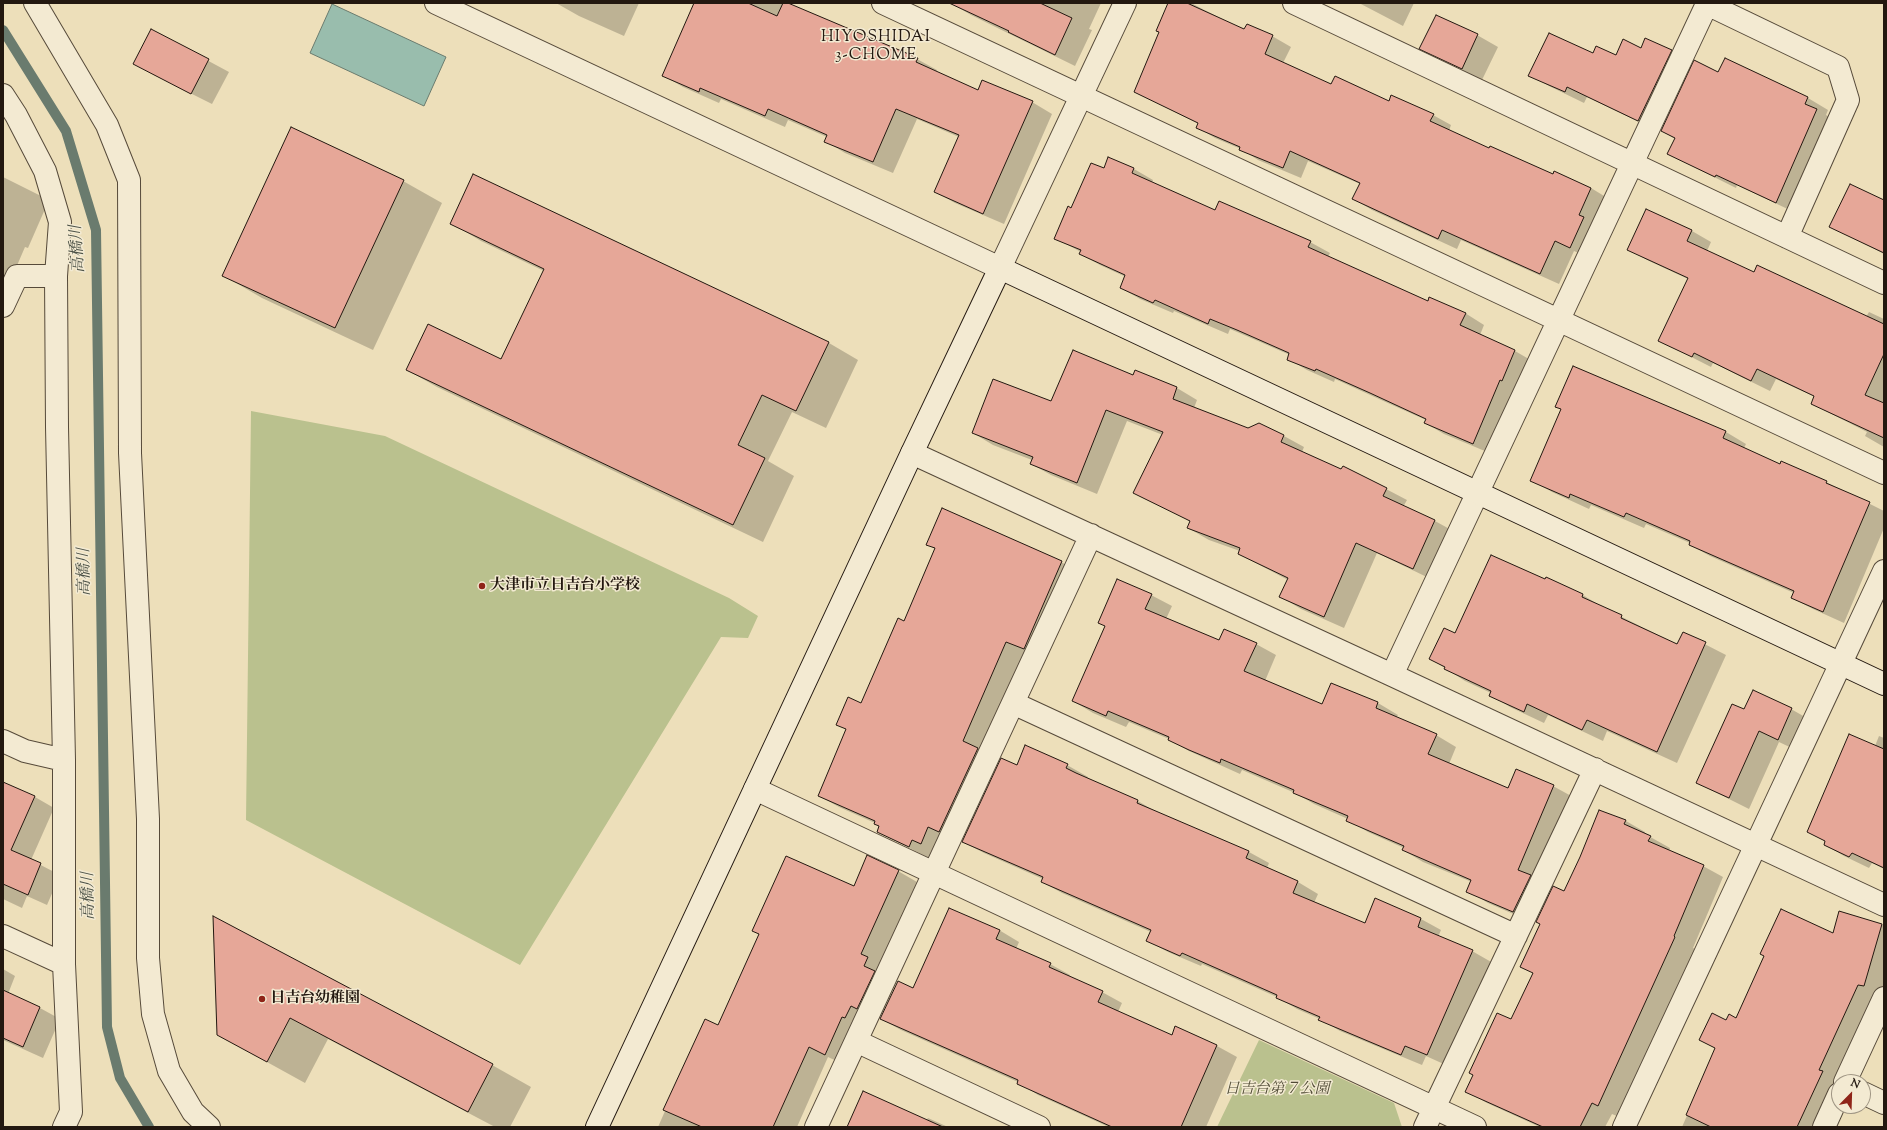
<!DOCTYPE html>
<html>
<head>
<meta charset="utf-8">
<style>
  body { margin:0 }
  #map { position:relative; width:1887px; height:1130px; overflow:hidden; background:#eddfba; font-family:"Sorts Mill Goudy",serif }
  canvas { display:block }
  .frame { position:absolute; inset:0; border:4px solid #231810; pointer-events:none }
  .north { position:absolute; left:1831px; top:1074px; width:40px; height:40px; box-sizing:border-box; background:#f3ead2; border:1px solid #a09684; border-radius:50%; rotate:23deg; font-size:11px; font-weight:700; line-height:16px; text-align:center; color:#231810 }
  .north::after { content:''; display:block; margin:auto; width:14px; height:18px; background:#8f2418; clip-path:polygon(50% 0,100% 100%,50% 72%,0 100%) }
</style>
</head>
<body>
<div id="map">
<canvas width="1887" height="1130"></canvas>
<div class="frame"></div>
<div class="north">N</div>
</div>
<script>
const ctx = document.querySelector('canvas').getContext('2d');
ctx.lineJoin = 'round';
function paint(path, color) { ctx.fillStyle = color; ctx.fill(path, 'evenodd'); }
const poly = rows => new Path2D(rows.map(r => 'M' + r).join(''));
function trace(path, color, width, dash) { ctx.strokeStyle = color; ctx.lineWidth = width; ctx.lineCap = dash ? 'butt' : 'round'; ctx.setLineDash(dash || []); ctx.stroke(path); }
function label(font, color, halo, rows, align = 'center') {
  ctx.font = font + ' "Sorts Mill Goudy","Noto Serif JP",serif'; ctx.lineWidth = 3; ctx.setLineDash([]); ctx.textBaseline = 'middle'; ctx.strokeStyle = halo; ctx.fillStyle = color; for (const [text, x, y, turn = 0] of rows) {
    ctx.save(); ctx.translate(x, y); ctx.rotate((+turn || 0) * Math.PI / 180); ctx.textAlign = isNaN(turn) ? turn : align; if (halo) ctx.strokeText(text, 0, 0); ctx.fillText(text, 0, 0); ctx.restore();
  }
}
const green = poly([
  [251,411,385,436,729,598,758,616,748,638,721,637,520,965,246,820],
  [1259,1040,1394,1103,1402,1127,1217,1127]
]);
const water = poly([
  [332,4,446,57,424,106,310,53,332,4]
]);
const shadow = poly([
  [556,3,639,3,624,36,579,16],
  [695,3,786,3,917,59,937,70,936,72,979,91,1032,102,1052,114,1004,224,955,203,935,192,959,137,917,119,893,173,845,153,825,141,827,137,788,120,785,127,721,99,719,103,683,87,664,76],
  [951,3,1101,3,1089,29,1092,30,1075,66,971,15],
  [1169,3,1191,3,1245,31,1272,36,1291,47,1283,63,1332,85,1433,115,1451,125,1449,131,1489,150,1591,188,1609,199,1589,258,1574,251,1559,284,1461,240,1457,249,1372,210,1354,199,1360,184,1308,161,1301,178,1258,160,1241,149,1215,138,1197,127,1199,124,1135,92,1160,32],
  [1359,3,1414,3,1403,26],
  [151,30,229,72,212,104,154,75],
  [1477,35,1498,47,1482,80,1421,48],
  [1641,50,1671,51,1690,62,1658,131,1587,97,1584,103,1549,86,1530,75,1593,54,1616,57],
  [1726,59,1808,98,1828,110,1826,115,1837,122,1796,213,1737,185,1736,188,1668,154,1675,139,1662,131,1719,73],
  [1109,159,1134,169,1153,180,1152,183,1215,211,1310,242,1330,253,1328,257,1428,302,1465,313,1484,325,1480,335,1515,351,1534,362,1492,454,1444,434,1425,423,1426,420,1390,404,1335,379,1334,382,1307,370,1288,359,1290,355,1258,341,1230,329,1228,334,1174,311,1173,313,1140,299,1121,288,1126,277,1100,265,1080,254,1081,252,1055,238,1071,209,1104,170],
  [3,177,49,200,28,248,25,247,3,298],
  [403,181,442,203,373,350,262,298,224,276],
  [1884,201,1884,254,1831,227],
  [1646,210,1692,231,1711,242,1707,251,1754,273,1866,317,1869,312,1884,319,1884,447,1865,436,1867,432,1812,404,1815,397,1776,379,1770,391,1713,363,1711,367,1660,341,1688,279,1647,260,1628,249],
  [451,223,829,343,858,360,826,428,792,412,768,461,794,476,763,542,437,387,407,370,502,360,544,271,481,241],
  [1574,367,1726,432,1746,444,1744,448,1780,465,1826,482,1884,511,1884,528,1844,623,1813,609,1792,598,1794,593,1710,556,1690,545,1690,543,1646,524,1644,528,1591,505,1589,509,1552,492,1531,480,1562,410],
  [1135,371,1177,388,1197,400,1194,408,1248,429,1259,424,1284,436,1304,447,1302,452,1386,489,1407,500,1403,507,1435,521,1455,532,1433,580,1377,553,1344,628,1301,609,1281,597,1288,580,1239,554,1240,551,1209,540,1188,528,1191,522,1135,493,1163,435,1127,421,1097,494,1051,475,1031,464,1032,460,993,445,973,433,1051,402,1133,376],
  [927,544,1061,562,1082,574,929,858,878,832,880,826,875,823,839,807,819,796,847,730,837,724,861,704,904,622,935,549],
  [1151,595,1172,606,1166,619,1219,642,1256,644,1276,655,1265,681,1322,706,1332,684,1378,703,1398,715,1396,718,1436,735,1456,747,1449,764,1509,789,1553,786,1573,797,1534,923,1488,903,1468,891,1472,882,1423,862,1403,850,1404,848,1368,832,1348,820,1348,819,1314,804,1295,793,1242,770,1240,774,1189,751,1169,739,1129,722,1126,727,1093,713,1073,701],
  [1583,595,1602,607,1678,645,1683,633,1726,655,1677,763,1607,731,1603,741,1548,715,1544,723,1510,707,1490,695,1491,693,1465,681,1431,659,1456,634],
  [1791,709,1812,721,1798,751,1779,742,1749,809,1697,783,1745,711],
  [1879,736,1884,738,1884,869,1872,863,1869,868,1844,856,1825,845,1826,842,1808,831,1875,746],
  [1067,765,1088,777,1087,779,1138,801,1158,813,1249,852,1269,863,1267,868,1298,882,1318,894,1314,903,1365,924,1376,900,1421,919,1441,930,1438,937,1472,951,1493,963,1448,1066,1426,1056,1422,1065,1340,1031,1320,1019,1297,1009,1277,997,1202,964,1201,966,1168,952,1148,941,1151,932,1062,893,1042,882,1043,879,984,853,963,842,1018,766],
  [3,783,35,797,54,808,31,860,60,875,47,905,27,896,22,908,3,899],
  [1626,821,1645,832,1645,834,1670,848,1669,851,1703,866,1723,877,1693,948,1695,949,1619,1117,1612,1114,1605,1127,1540,1127,1487,1103,1467,1091,1511,1021,1533,973,1521,966,1565,892],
  [898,871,917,882,880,965,845,1065,828,1057,797,1127,658,1127,705,1020,719,1026,760,935,754,931,854,887],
  [214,918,492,1065,531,1087,510,1127,495,1127,328,1039,305,1083,218,1035],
  [1881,924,1884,926,1884,994,1822,1127,1682,1127,1716,1049,1701,1040,1727,1021,1737,1019,1834,935],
  [999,930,1019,942,1016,949,1050,964,1070,975,1069,977,1102,992,1122,1003,1118,1012,1172,1036,1176,1028,1217,1046,1237,1057,1206,1127,1109,1127,1038,1095,1018,1082,901,1030,881,1019,914,989],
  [3,969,15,976,8,994,40,1008,60,1019,43,1058,3,1040],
  [928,1118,948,1127,856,1127,926,1121]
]);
const stream = poly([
  [3,30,66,131,96,230,107,1027,120,1078,149,1127]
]);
const building = poly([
  [694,3,748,3,777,16,783,3,788,3,918,58,916,62,978,90,982,80,1033,101,983,214,934,192,959,135,896,109,873,162,824,142,827,135,768,109,765,116,700,88,699,92,662,76,694,3],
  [949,3,1040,3,1072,18,1055,55,1008,32,1009,31,949,3],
  [1168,3,1187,3,1244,29,1247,24,1273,35,1265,54,1331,84,1335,76,1389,101,1391,95,1434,114,1430,121,1489,148,1490,146,1553,174,1554,171,1591,188,1579,215,1584,217,1570,248,1555,241,1540,274,1442,230,1438,239,1352,199,1360,183,1290,151,1283,168,1239,150,1240,147,1196,128,1198,123,1134,92,1159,32,1156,31,1168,3],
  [1436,15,1478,34,1462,69,1419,49,1436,15],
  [151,29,209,59,191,94,133,64,151,29],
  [1549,33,1593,53,1596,46,1616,55,1623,39,1641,48,1645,38,1672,50,1638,121,1567,87,1565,92,1528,76,1549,33],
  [1725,58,1808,97,1805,104,1817,109,1776,203,1716,175,1715,177,1667,154,1675,138,1661,131,1694,60,1718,72,1725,58],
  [291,127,404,180,335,328,222,276,291,127],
  [1108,157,1134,168,1132,173,1215,210,1219,201,1311,241,1308,247,1428,301,1429,297,1466,313,1460,325,1515,350,1502,381,1500,380,1473,444,1424,423,1426,419,1370,393,1316,369,1315,371,1287,360,1289,353,1237,330,1210,319,1208,324,1155,300,1153,303,1120,288,1125,275,1079,254,1081,250,1054,239,1068,206,1071,208,1091,163,1104,168,1108,157],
  [473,174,829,342,796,411,762,395,738,445,765,458,733,525,406,370,428,324,501,359,544,269,450,224,473,174],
  [1850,184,1884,200,1884,253,1829,227,1850,184],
  [1646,209,1692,230,1687,241,1754,272,1757,265,1884,324,1884,354,1865,395,1884,403,1884,438,1811,404,1814,396,1757,369,1751,381,1694,353,1692,357,1658,341,1688,278,1627,250,1646,209],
  [1073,350,1133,375,1135,370,1177,387,1173,399,1248,428,1259,423,1284,435,1281,442,1341,469,1343,466,1387,488,1383,496,1435,520,1413,569,1356,543,1324,617,1279,597,1288,578,1238,554,1240,548,1187,528,1190,521,1133,493,1163,432,1106,410,1077,483,1030,464,1033,457,972,433,993,379,1051,401,1073,350],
  [1573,366,1726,431,1723,438,1780,464,1781,461,1827,481,1826,483,1870,502,1823,612,1791,598,1794,591,1689,545,1690,541,1626,513,1624,517,1570,494,1569,498,1530,481,1561,409,1555,407,1573,366],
  [942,508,1062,561,1024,649,1006,642,963,741,978,748,939,832,928,827,921,844,912,840,909,847,877,832,879,826,874,824,875,821,818,796,846,729,836,725,848,697,861,703,898,618,904,621,935,548,926,545,942,508],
  [1491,555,1545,579,1546,577,1583,594,1582,597,1622,615,1621,618,1677,644,1683,632,1706,642,1657,752,1587,720,1582,730,1527,704,1524,712,1489,696,1491,691,1444,669,1445,667,1429,659,1444,628,1455,633,1491,555],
  [1117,579,1152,594,1145,609,1219,640,1224,629,1257,643,1244,671,1322,704,1331,683,1378,702,1376,708,1437,734,1428,754,1508,788,1516,769,1554,785,1518,870,1531,875,1513,912,1466,892,1471,880,1402,850,1404,846,1346,821,1348,816,1293,793,1294,790,1221,759,1220,763,1189,750,1168,740,1169,737,1108,711,1106,716,1072,701,1105,626,1098,623,1117,579],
  [1753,690,1792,708,1778,740,1759,731,1729,798,1696,783,1732,704,1744,709,1753,690],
  [1849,734,1884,749,1884,868,1852,853,1849,857,1824,845,1825,841,1807,832,1849,734],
  [1025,745,1068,764,1066,768,1076,773,1138,800,1137,803,1249,851,1246,858,1298,881,1293,893,1365,923,1375,898,1421,918,1418,927,1473,950,1427,1055,1405,1046,1401,1055,1318,1020,1320,1017,1276,998,1277,995,1182,953,1180,956,1146,941,1151,930,1041,882,1043,877,962,842,1001,758,1017,765,1025,745],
  [3,782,35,796,11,850,41,863,28,895,3,884,3,782],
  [1599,810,1626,820,1624,824,1651,836,1648,841,1704,865,1674,936,1675,937,1598,1106,1592,1103,1580,1127,1543,1127,1465,1092,1473,1075,1469,1073,1497,1013,1511,1019,1533,973,1520,967,1540,924,1536,922,1553,886,1564,891,1580,857,1599,810],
  [867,855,899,870,861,954,868,957,864,966,875,971,857,1009,851,1006,845,1018,842,1017,825,1055,809,1047,773,1127,702,1127,663,1110,705,1019,718,1025,759,934,752,931,786,856,854,886,867,855],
  [949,908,1000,930,996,939,1051,963,1049,967,1103,991,1098,1002,1172,1035,1175,1026,1217,1045,1181,1127,1112,1127,1017,1084,1018,1080,880,1019,898,981,913,988,949,908],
  [1781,909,1833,933,1839,911,1882,924,1864,986,1858,985,1819,1070,1823,1071,1797,1127,1711,1127,1686,1115,1715,1048,1699,1040,1712,1013,1726,1020,1729,1014,1736,1018,1764,956,1760,954,1781,909],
  [213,916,493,1064,468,1112,290,1018,267,1062,217,1035,213,916],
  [3,990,40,1007,23,1047,3,1038,3,990],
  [863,1091,943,1127,847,1127,863,1091]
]);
const street = poly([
  [35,3,107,125,129,180,130,453,148,819,148,958,153,1014,169,1071,193,1112,209,1127],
  [436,3,1000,268,1125,3],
  [883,3,1884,473],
  [1294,3,1884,283],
  [3,95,16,115,45,171,60,222,56,276,57,427,64,760,64,964,71,1112,64,1127],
  [3,306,17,276,56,276],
  [912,453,1392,675,1884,905],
  [1392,675,1707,4,1838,67,1848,100,1787,237],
  [1013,703,1516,936],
  [3,741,25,751,64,760],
  [755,789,1475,1127],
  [3,936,64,964],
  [856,1041,1039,1127],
  [1845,1082,1884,998],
  [1863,1093,1884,1103],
  [816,1127,1091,535],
  [1425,1127,1595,769],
  [1624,1127,1884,571],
  [1824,1127,1839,1094]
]);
const secondary = poly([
  [597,1127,912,453,1000,268,1884,684]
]);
const markers = [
  [482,586,4,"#8f2418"],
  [262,999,4,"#8f2418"]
];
const poiNames = [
  ["大津市立日吉台小学校",490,586],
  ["日吉台幼稚園",270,999]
];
const parkNames = [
  ["日吉台第７公園",1277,1090]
];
const neighbourhoodNames = [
  ["HIYOSHIDAI",876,38],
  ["3-CHOME",876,56]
];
const waterNames = [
  ["高橋川",79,249,-94],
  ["高橋川",86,572,-91],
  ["高橋川",90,896,-91]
];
paint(green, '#bac18e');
paint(water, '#99bdad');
trace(water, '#6a7b6e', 1);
paint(shadow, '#0003');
trace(stream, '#6a7b6e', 10);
paint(building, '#e6a798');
trace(building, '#231810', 1);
trace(street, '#564a3a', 24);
trace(secondary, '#231810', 24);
trace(street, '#f3ead2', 22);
trace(secondary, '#f3ead2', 22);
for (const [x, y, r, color] of markers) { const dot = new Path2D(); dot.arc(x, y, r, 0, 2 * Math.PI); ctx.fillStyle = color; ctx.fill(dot); trace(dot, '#f3ead2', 1.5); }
label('bold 15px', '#231810', '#f3ead2', poiNames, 'left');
label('italic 15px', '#504b36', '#f3ead2', parkNames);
ctx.letterSpacing = '1px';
label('16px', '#231810', '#f3ead2', neighbourhoodNames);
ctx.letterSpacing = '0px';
label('italic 16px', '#4c5247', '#f3ead2', waterNames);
</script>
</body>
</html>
